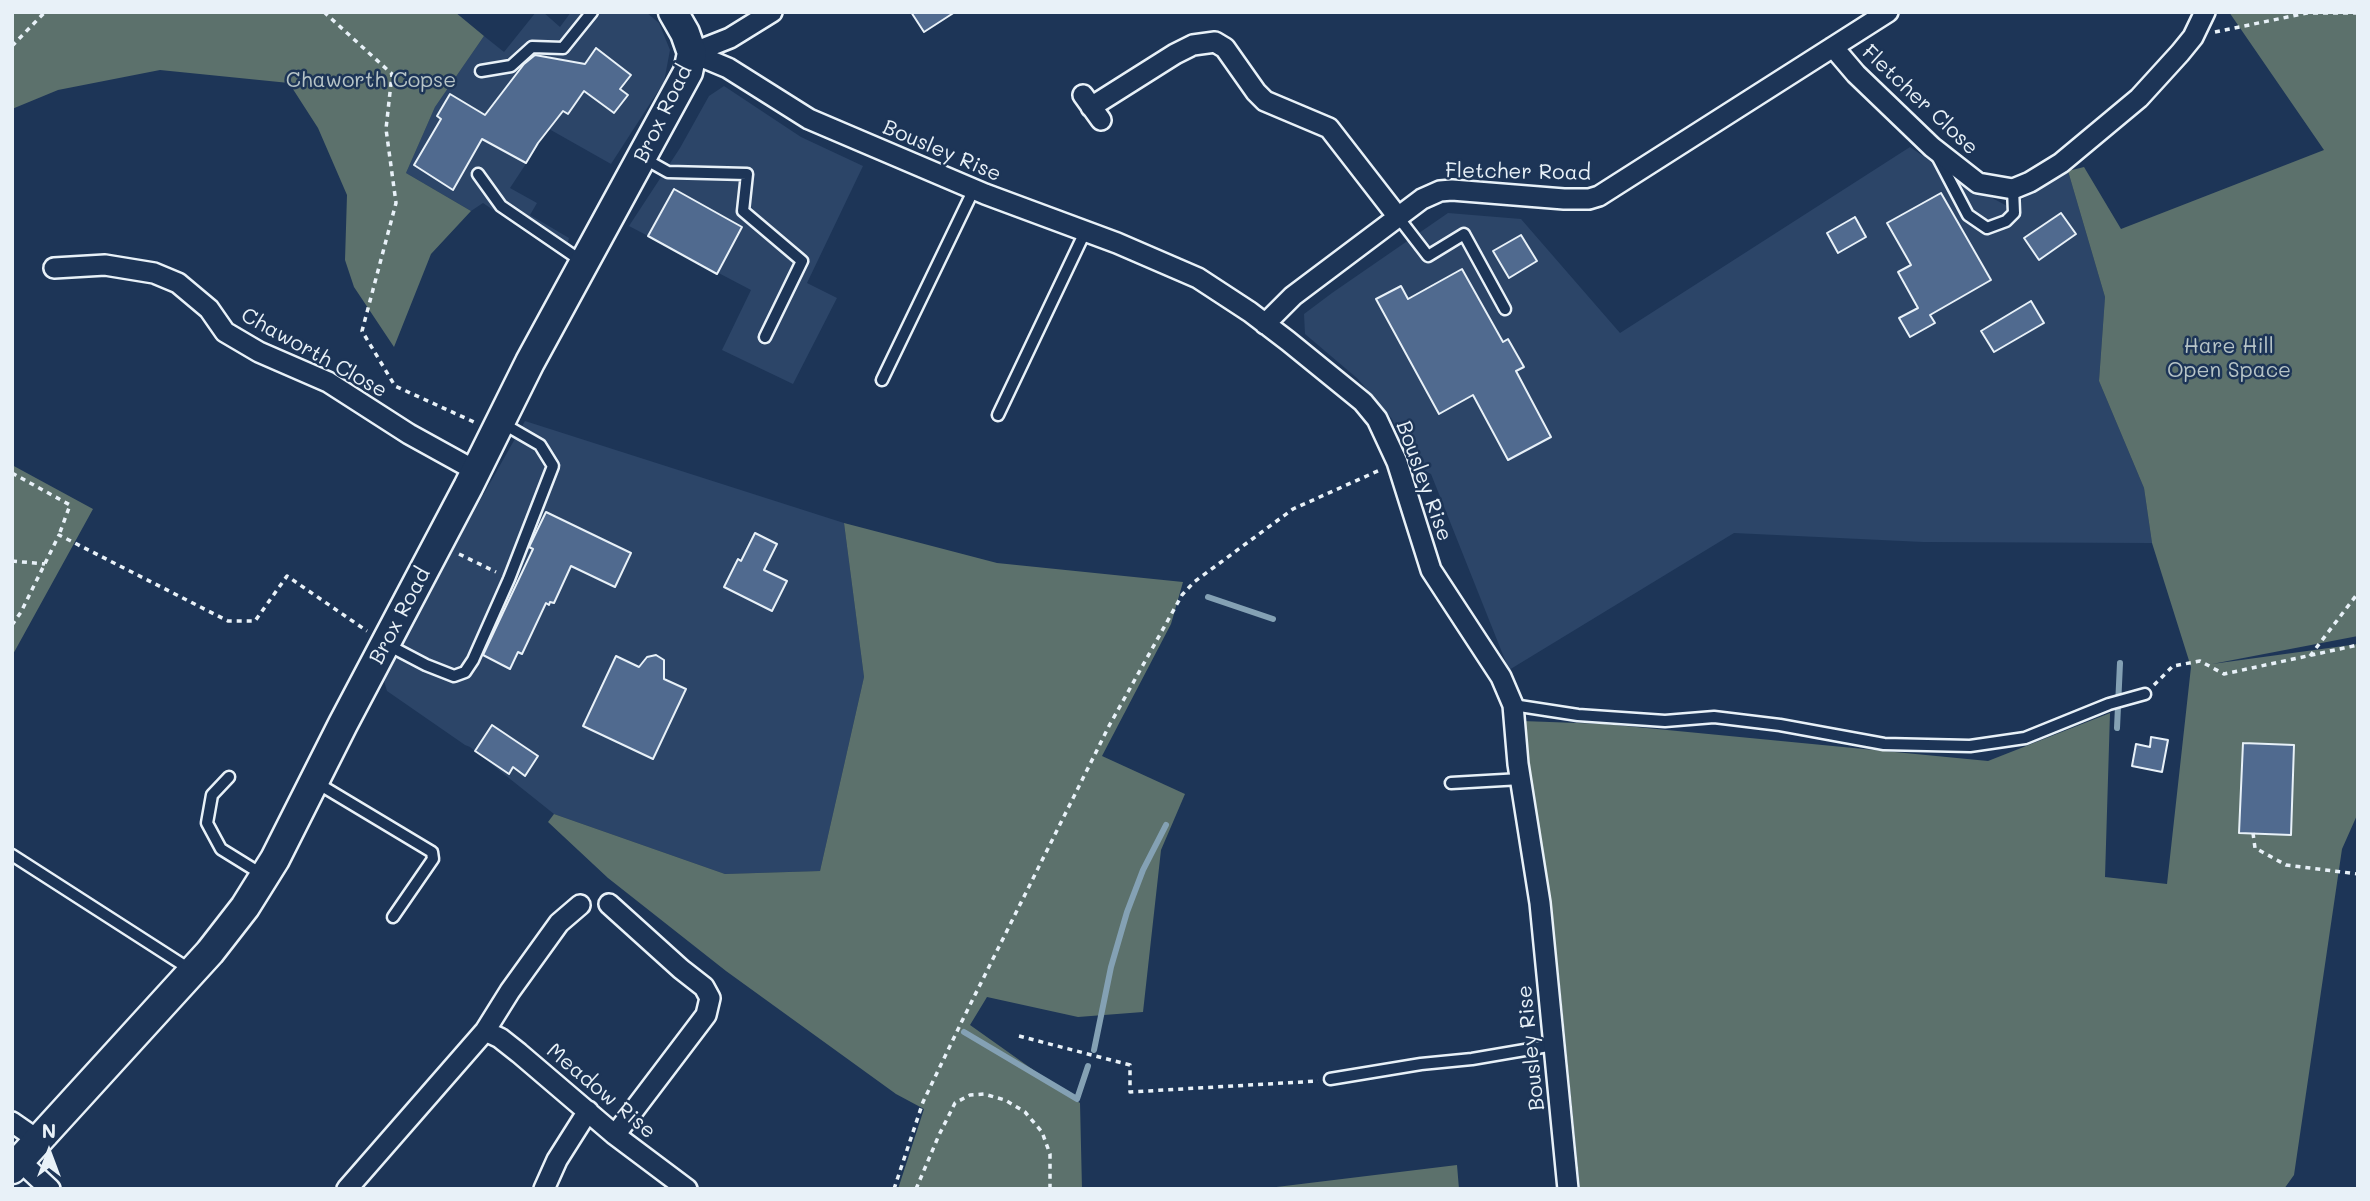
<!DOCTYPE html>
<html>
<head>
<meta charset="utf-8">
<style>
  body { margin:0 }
  #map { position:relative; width:2370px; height:1201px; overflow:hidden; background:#1d3557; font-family:Mali,sans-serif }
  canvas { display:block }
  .frame { position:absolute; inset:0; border:14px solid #e8f1f8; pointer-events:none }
  .north { position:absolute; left:14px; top:1117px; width:70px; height:70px; -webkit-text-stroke:5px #1d3557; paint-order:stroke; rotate:0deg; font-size:19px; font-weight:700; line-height:28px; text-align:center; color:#e8f1f8 }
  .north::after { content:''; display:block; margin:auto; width:24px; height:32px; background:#e8f1f8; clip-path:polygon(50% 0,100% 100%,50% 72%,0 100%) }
</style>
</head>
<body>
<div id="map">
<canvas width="2370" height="1201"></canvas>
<div class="frame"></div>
<div class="north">N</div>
</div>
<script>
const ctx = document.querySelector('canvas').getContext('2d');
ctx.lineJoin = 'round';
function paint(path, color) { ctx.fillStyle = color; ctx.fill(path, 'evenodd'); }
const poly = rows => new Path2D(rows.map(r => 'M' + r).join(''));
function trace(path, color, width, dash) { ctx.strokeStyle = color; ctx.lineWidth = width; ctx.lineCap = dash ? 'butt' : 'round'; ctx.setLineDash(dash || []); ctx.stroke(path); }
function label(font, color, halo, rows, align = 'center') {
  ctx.font = font + ' Mali,sans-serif'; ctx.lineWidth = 5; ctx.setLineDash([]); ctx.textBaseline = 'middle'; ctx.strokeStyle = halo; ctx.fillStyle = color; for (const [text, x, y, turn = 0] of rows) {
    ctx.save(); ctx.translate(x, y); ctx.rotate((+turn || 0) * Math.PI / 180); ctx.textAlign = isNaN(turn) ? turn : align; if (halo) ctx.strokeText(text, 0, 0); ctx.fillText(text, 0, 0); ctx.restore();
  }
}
const built = poly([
  [536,12,543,12,560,27,571,12,646,12,659,23,670,50,664,82,611,164,542,125,532,139,539,144,510,188,537,203,530,215,569,238,564,258,483,203,471,211,406,173,435,107,484,36,504,52],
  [724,86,801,137,863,166,807,283,837,298,793,384,722,350,751,290,629,226,680,148,709,96],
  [1910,147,1955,178,2009,207,2068,171,2105,297,2099,381,2144,488,2152,543,1923,542,1734,533,1509,670,1431,474,1413,465,1392,419,1358,379,1305,334,1304,314,1332,293,1448,213,1521,219,1620,333],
  [525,421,844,523,864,677,820,871,725,874,554,814,470,747,465,745,387,691,382,674]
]);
const green = poly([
  [12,12,455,12,484,36,435,107,406,173,471,211,431,254,394,347,354,287,345,260,347,195,318,128,289,83,160,70,58,90,12,109],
  [2229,12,2358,12,2358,636,2212,664,2358,644,2358,813,2342,849,2294,1175,2284,1189,1580,1189,1559,976,1522,721,1605,724,1988,761,2110,713,2105,877,2167,884,2191,667,2152,543,2144,488,2099,381,2105,297,2068,171,2084,167,2121,229,2324,150],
  [2243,743,2294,745,2291,835,2239,832],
  [12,465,93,509,12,656],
  [844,523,997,563,1183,582,1171,624,1102,756,1185,794,1161,850,1143,1012,1078,1017,987,997,970,1025,1080,1103,1082,1189,898,1189,924,1109,896,1094,726,971,608,878,548,822,554,814,725,874,820,871,864,677],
  [1457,1165,1459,1189,1260,1189]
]);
const stream = poly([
  [1208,597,1273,619],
  [2117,728,2120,663],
  [964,1032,1077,1099,1088,1066],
  [1094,1050,1111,967,1127,912,1143,870,1166,825]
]);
const building = poly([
  [911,12,955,12,924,32,911,12],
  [596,48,631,75,620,89,628,95,614,113,584,91,568,114,563,111,538,143,526,163,482,139,453,190,414,165,441,119,437,116,450,94,485,115,524,64,535,55,585,64,596,48],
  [674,189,742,227,717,274,648,236,674,189],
  [1941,193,1991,280,1930,315,1935,323,1910,337,1899,318,1918,308,1898,272,1911,265,1887,223,1941,193],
  [2061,213,2076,234,2039,260,2024,238,2061,213],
  [1855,217,1866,237,1838,253,1827,233,1855,217],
  [1521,235,1537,261,1509,278,1493,251,1521,235],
  [1462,269,1503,342,1508,339,1524,367,1516,371,1551,437,1508,460,1473,395,1439,414,1376,299,1401,286,1408,299,1462,269],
  [2031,301,2044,323,1994,352,1981,331,2031,301],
  [546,512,631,553,615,587,571,566,554,603,550,602,549,605,546,603,522,654,518,652,510,669,483,655,533,549,529,547,546,512],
  [755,533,777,544,764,570,787,581,772,611,724,587,738,559,741,561,755,533],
  [656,655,664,660,664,679,686,689,653,759,583,726,616,656,639,667,647,657,656,655],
  [492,725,538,756,525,776,513,767,509,774,475,751,492,725],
  [2151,737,2168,740,2162,772,2132,766,2136,744,2150,747,2151,737],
  [2243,743,2294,745,2291,835,2239,833,2243,743]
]);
const path = poly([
  [324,12,392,74,386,129,396,203,362,331,395,386,474,422],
  [2215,32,2307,13,2358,13],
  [12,46,45,12],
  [12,473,70,505,59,535],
  [459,554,496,572],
  [12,561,45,564],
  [12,625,21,612,59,535,228,621,255,621,287,576,367,631],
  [2310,656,2358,593],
  [2154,685,2173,666,2200,661,2224,674,2358,645],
  [2253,833,2255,848,2286,865,2358,874],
  [1019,1036,1130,1065,1130,1092,1318,1081],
  [894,1189,923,1102,962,1021,1109,726,1182,595,1194,582,1293,509,1380,470],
  [916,1189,939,1135,955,1103,970,1095,984,1094,1005,1100,1025,1112,1042,1132,1050,1154,1050,1189]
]);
const lane = poly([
  [481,71,511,66,532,47,563,48,592,12],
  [1937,156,1968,215,1987,228,2006,221,2014,213,2013,189],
  [643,158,668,172,747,174,743,211,802,261,765,337],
  [478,174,501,206,583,262],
  [1398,217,1428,256,1464,234,1505,309],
  [882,380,974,189],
  [998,415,1085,232],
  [386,644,426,665,454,676,465,672,473,660,509,579,553,466,540,445,502,423],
  [1513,705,1578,715,1665,721,1714,717,1780,725,1884,744,1970,746,2025,738,2109,704,2145,694],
  [229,777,212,795,207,823,221,849,263,875],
  [317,783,432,852,433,859,393,917],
  [1451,783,1521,779],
  [12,855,191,970],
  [1330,1079,1421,1064,1472,1059,1554,1045]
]);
const street = poly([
  [1833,47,1856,74,1932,147,1978,183,2013,189,2030,182,2061,163,2139,98,2180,53,2193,37,2205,12],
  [692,53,728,68,809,119,985,194,1117,243,1198,278,1250,312,1288,341,1363,402,1377,419,1397,462,1431,570,1501,677,1513,705,1518,764,1540,903,1568,1189],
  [692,53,730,38,772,12],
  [1083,95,1101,120],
  [1091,107,1175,54,1193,45,1215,42,1225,48,1256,92,1265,101,1329,128,1398,217],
  [54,268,105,265,154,273,178,283,209,309,225,332,259,352,328,382,409,434,476,471],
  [1265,324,1293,296,1422,199,1440,191,1452,190,1564,199,1589,199,1599,196,1888,12],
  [609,904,681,969,704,987,710,998,706,1015,615,1135],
  [485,1031,500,1038,519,1053,615,1135,687,1189],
  [12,1122,38,1140],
  [20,1161,50,1189],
  [347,1189,485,1031,510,991,559,923,580,905],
  [544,1189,557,1160,588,1111]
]);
const secondary = poly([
  [12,1169,210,952,245,907,275,859,343,724,468,487,530,362,688,72,692,53,685,33,673,12]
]);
const parkNames = [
  ["Chaworth Copse",371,81],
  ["Hare Hill",2229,347],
  ["Open Space",2229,371]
];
const streetNames = [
  ["Fletcher Close",1920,100,43],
  ["Brox Road",663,114,-64],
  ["Bousley Rise",942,151,23],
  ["Fletcher Road",1518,172,1],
  ["Chaworth Close",314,353,29],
  ["Bousley Rise",1424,481,70],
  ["Brox Road",400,616,-62],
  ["Bousley Rise",1531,1048,-96],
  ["Meadow Rise",601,1091,40]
];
paint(built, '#2c4568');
paint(green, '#5c716c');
trace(stream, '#84a1b4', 6);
paint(building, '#506a8f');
trace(building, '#e8f1f8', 2);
trace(lane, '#e8f1f8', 15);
trace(street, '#e8f1f8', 24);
trace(secondary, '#e8f1f8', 33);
trace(path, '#e8f1f8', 3.5, [5, 5]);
trace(lane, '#1d3557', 10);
trace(street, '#1d3557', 19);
trace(secondary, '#1d3557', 28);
label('21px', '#b7c4c7', '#1d3557', parkNames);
label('21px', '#e8f1f8', '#1d3557', streetNames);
</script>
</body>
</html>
